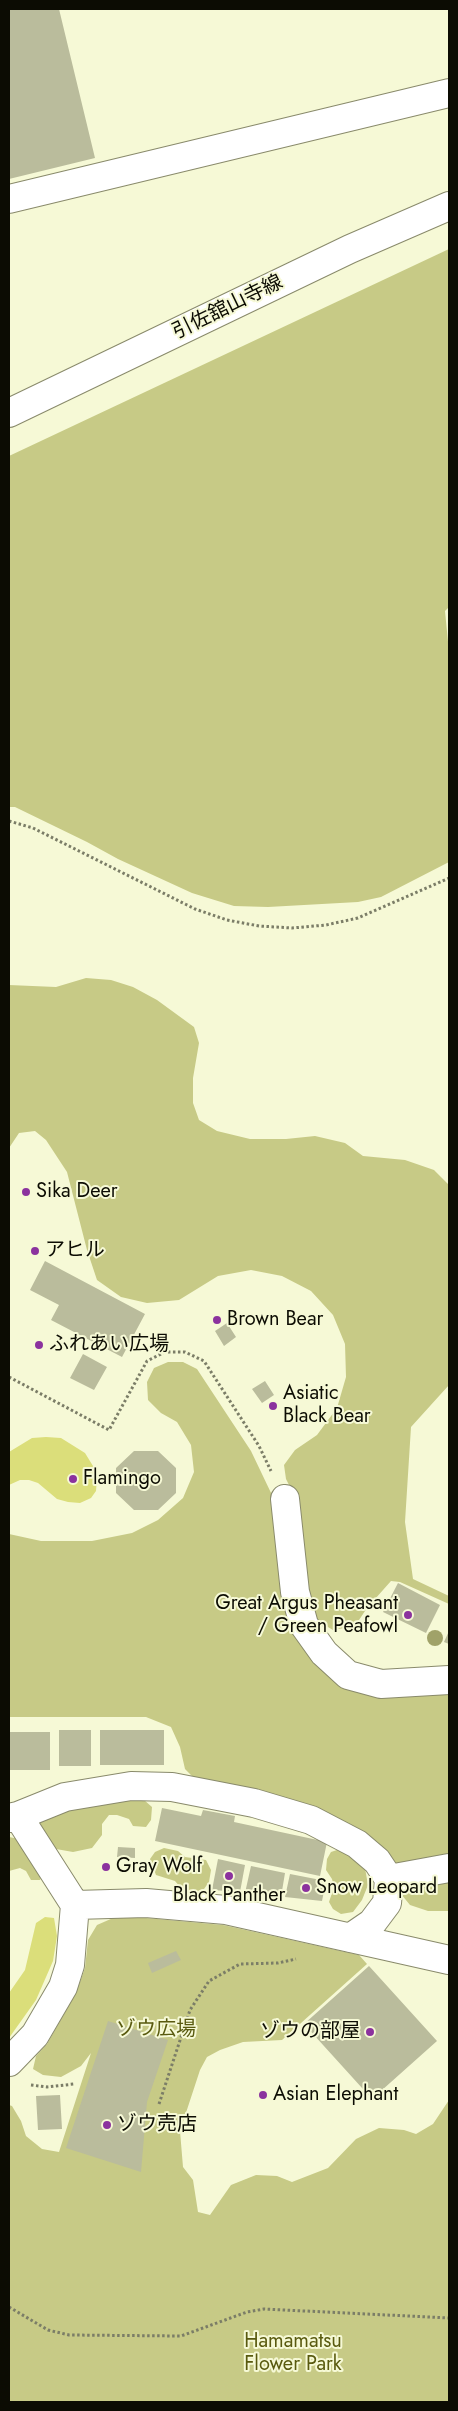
<!DOCTYPE html>
<html>
<head>
<meta charset="utf-8">
<style>
  body { margin:0 }
  #map { position:relative; width:458px; height:2411px; overflow:hidden; background:#f6f9d6; font-family:Jost,sans-serif }
  canvas { display:block }
  .frame { position:absolute; inset:0; border:10px solid #0c0c03; pointer-events:none }
</style>
</head>
<body>
<div id="map">
<canvas width="458" height="2411"></canvas>
<div class="frame"></div>
</div>
<script>
const ctx = document.querySelector('canvas').getContext('2d');
ctx.lineJoin = 'round';
function paint(path, color) { ctx.fillStyle = color; ctx.fill(path, 'evenodd'); }
const poly = rows => new Path2D(rows.map(r => 'M' + r).join(''));
function trace(path, color, width, dash) { ctx.strokeStyle = color; ctx.lineWidth = width; ctx.lineCap = dash ? 'butt' : 'round'; ctx.setLineDash(dash || []); ctx.stroke(path); }
function label(font, color, halo, rows, align = 'center') {
  ctx.font = font + ' Jost,"Noto Sans JP",sans-serif'; ctx.lineWidth = 4; ctx.setLineDash([]); ctx.textBaseline = 'middle'; ctx.strokeStyle = halo; ctx.fillStyle = color; for (const [text, x, y, turn = 0] of rows) {
    ctx.save(); ctx.translate(x, y); ctx.rotate((+turn || 0) * Math.PI / 180); ctx.textAlign = isNaN(turn) ? turn : align; if (halo) ctx.strokeText(text, 0, 0); ctx.fillText(text, 0, 0); ctx.restore();
  }
}
const green = poly([
  [449,249,449,607,445,611,449,652,449,862,381,897,358,902,268,907,234,906,192,893,118,859,87,842,15,807,9,807,9,456],
  [86,978,111,980,133,987,157,1000,194,1027,199,1043,193,1078,193,1103,199,1120,217,1131,250,1139,286,1139,315,1136,345,1143,363,1156,405,1160,434,1170,449,1185,449,1385,411,1427,405,1522,413,1579,449,1596,449,1604,400,1582,391,1581,367,1608,355,1626,333,1630,316,1620,307,1590,298,1503,286,1479,284,1465,295,1450,317,1435,337,1408,346,1377,345,1344,333,1315,311,1291,282,1276,251,1270,218,1276,179,1300,147,1303,121,1297,97,1280,87,1250,67,1172,46,1140,35,1131,19,1133,9,1148,9,985,56,987],
  [168,1362,183,1362,197,1369,251,1451,272,1495,278,1551,314,1661,449,1692,449,1911,428,1911,410,1905,401,1894,394,1869,198,1782,185,1769,180,1747,171,1727,146,1717,9,1717,9,1534,41,1541,92,1541,132,1533,158,1520,183,1498,194,1472,191,1445,177,1422,161,1413,148,1400,147,1382,154,1368],
  [131,1796,144,1800,152,1807,151,1820,146,1827,133,1826,129,1819,117,1815,109,1815,102,1824,102,1835,92,1848,73,1852,56,1849,42,1838,39,1826,43,1817,68,1807],
  [9,1837,19,1839,44,1871,40,1880,31,1880,26,1871,20,1868,9,1871],
  [164,1848,178,1851,185,1857,206,1860,211,1870,209,1882,204,1889,195,1892,181,1888,175,1881,156,1875,150,1859,155,1852],
  [340,1849,352,1855,365,1868,368,1885,362,1900,353,1912,341,1914,333,1909,329,1902,334,1887,332,1879,326,1870,327,1859,331,1852],
  [113,1918,146,1918,223,1925,359,1955,367,1964,282,2040,243,2042,220,2050,207,2057,200,2070,180,2131,183,2167,193,2180,198,2212,210,2215,231,2185,256,2175,277,2176,292,2182,328,2168,356,2139,379,2128,404,2130,416,2134,433,2124,449,2100,449,2402,9,2402,9,2105,12,2106,21,2121,26,2136,42,2149,59,2152,91,2053,81,2066,61,2077,43,2075,33,2069,36,2056,47,2044,76,1993,85,1968,88,1940,97,1925]
]);
const water = poly([
  [46,1437,61,1438,85,1453,93,1466,97,1479,96,1491,91,1498,80,1503,68,1502,57,1499,38,1483,29,1480,20,1480,9,1485,9,1452,32,1438],
  [45,1917,54,1918,57,1936,53,1961,36,2000,9,2038,9,1993,25,1970,36,1923]
]);
const building = poly([
  [9,9,59,9,95,158,9,179],
  [45,1261,145,1314,122,1357,51,1320,59,1305,30,1290],
  [227,1323,236,1337,224,1346,215,1331],
  [83,1354,107,1367,94,1390,70,1378],
  [265,1381,274,1395,262,1403,252,1389],
  [134,1451,158,1451,176,1468,176,1493,158,1510,134,1510,116,1493,116,1468],
  [398,1583,440,1605,426,1633,383,1612],
  [449,1631,449,1644,444,1642],
  [59,1730,91,1730,91,1766,59,1766],
  [100,1730,164,1730,164,1765,100,1765],
  [9,1732,50,1732,50,1770,9,1770],
  [162,1808,201,1816,203,1810,235,1816,234,1822,327,1842,320,1876,155,1841],
  [118,1847,135,1848,135,1858,117,1857],
  [218,1859,245,1865,240,1892,212,1890],
  [251,1866,285,1873,281,1897,245,1893],
  [290,1874,326,1881,322,1901,285,1897],
  [176,1951,181,1960,152,1973,148,1963],
  [369,1966,437,2041,372,2099,304,2024],
  [108,2021,168,2040,147,2102,141,2172,66,2148],
  [60,2095,62,2129,38,2130,36,2096]
]);
const path = poly([
  [9,821,33,828,195,909,227,920,259,926,292,928,326,925,358,918,449,878],
  [9,1377,109,1430,147,1361,165,1352,185,1352,204,1361,259,1446,271,1471],
  [31,2085,47,2087,74,2084],
  [159,2104,190,2010,209,1981,240,1964,278,1963,296,1959],
  [9,2307,48,2330,69,2335,181,2336,247,2312,264,2309,449,2318]
]);
const minor = poly([
  [9,199,449,93],
  [285,1499,295,1592,304,1625,324,1653,348,1675,381,1684,449,1680],
  [18,1816,65,1797,131,1786,172,1787,254,1803,311,1820,357,1844,377,1861,389,1879,449,1868],
  [9,1818,18,1816,75,1905],
  [350,1938,372,1923,387,1903,389,1879],
  [9,2062,35,2035,63,1987,70,1965,75,1905,146,1903,226,1910,449,1960]
]);
const major = poly([
  [9,413,350,249,449,206]
]);
const trees = [
  [435,1638]
];
const markers = [
  [26,1192,5,"#8b329e"],
  [35,1251,5,"#8b329e"],
  [217,1320,5,"#8b329e"],
  [39,1345,5,"#8b329e"],
  [273,1406,5,"#8b329e"],
  [73,1479,5,"#8b329e"],
  [408,1615,5,"#8b329e"],
  [106,1867,5,"#8b329e"],
  [229,1876,5,"#8b329e"],
  [306,1888,5,"#8b329e"],
  [370,2032,5,"#8b329e"],
  [263,2095,5,"#8b329e"],
  [107,2125,5,"#8b329e"]
];
const streetNames = [
  ["引佐舘山寺線",228,308,-26]
];
const poiNames = [
  ["Sika Deer",36,1192],
  ["アヒル",45,1251],
  ["Brown Bear",227,1320],
  ["ふれあい広場",49,1345],
  ["Asiatic",283,1394],
  ["Black Bear",283,1417],
  ["Flamingo",83,1479],
  ["Great Argus Pheasant",398,1604,"right"],
  ["/ Green Peafowl",398,1627,"right"],
  ["Gray Wolf",116,1867],
  ["Snow Leopard",316,1888],
  ["Black Panther",229,1896,"center"],
  ["ゾウの部屋",360,2032,"right"],
  ["Asian Elephant",273,2095],
  ["ゾウ売店",117,2125]
];
const parkNames = [
  ["ゾウ広場",156,2030],
  ["Hamamatsu",293,2342],
  ["Flower Park",293,2365]
];
paint(green, '#c7ca86');
paint(water, '#dbde7a');
paint(building, '#babc9c');
trace(minor, '#898a6b', 30);
trace(major, '#898a6b', 30);
trace(path, '#7b7d67', 3, [2.5, 2.5]);
trace(minor, '#fff', 28);
trace(major, '#fff', 28);
ctx.fillStyle = '#a0a269';
for (const [x, y] of trees) { ctx.beginPath(); ctx.arc(x, y, 8, 0, 2 * Math.PI); ctx.fill(); }
for (const [x, y, r, color] of markers) { const dot = new Path2D(); dot.arc(x, y, r, 0, 2 * Math.PI); ctx.fillStyle = color; ctx.fill(dot); trace(dot, '#f6f9d6', 2); }
label('20px', '#0c0c03', '#f6f9d6', streetNames);
label('20px', '#0c0c03', '#f6f9d6', poiNames, 'left');
label('20px', '#595a0f', '#f6f9d6', parkNames);
</script>
</body>
</html>
